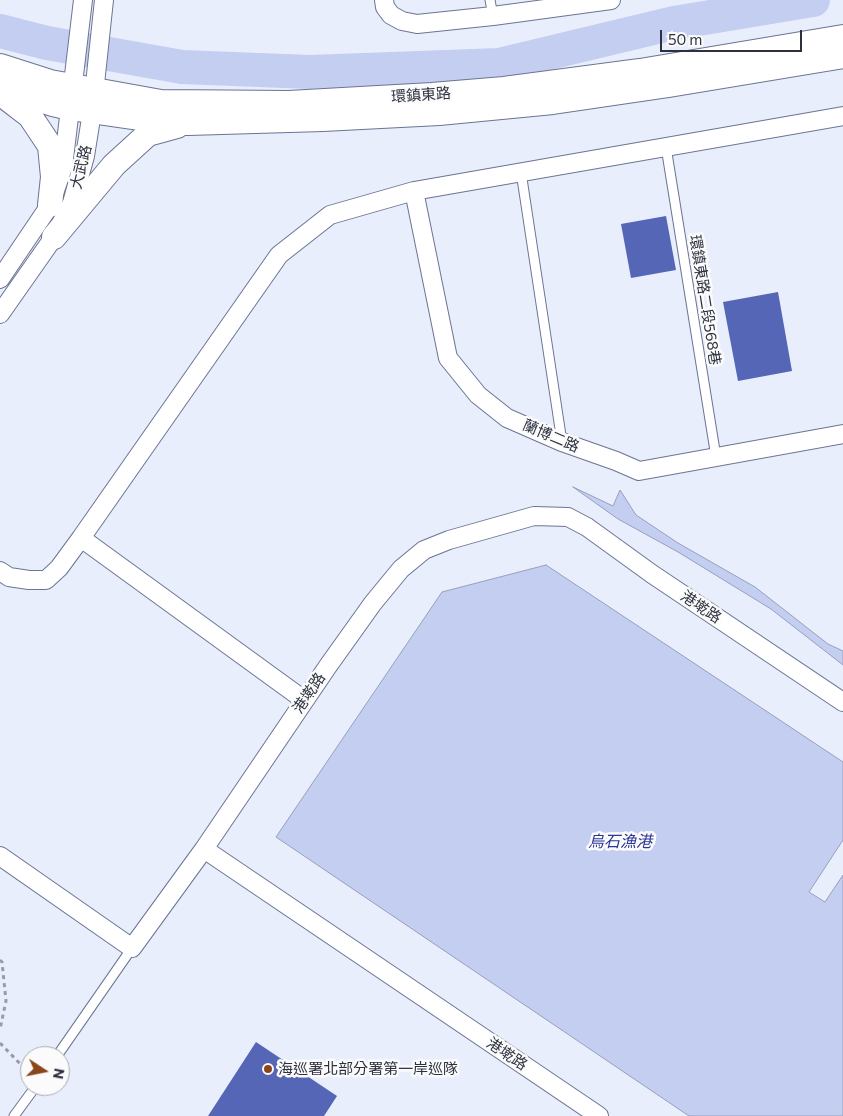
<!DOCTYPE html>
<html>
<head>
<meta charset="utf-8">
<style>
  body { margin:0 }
  #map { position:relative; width:843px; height:1116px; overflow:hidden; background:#e9eefc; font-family:Commissioner,sans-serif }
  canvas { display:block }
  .north { position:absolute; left:20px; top:1046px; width:50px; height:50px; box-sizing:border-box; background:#fbfbfb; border:1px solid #a9aab0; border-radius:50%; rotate:101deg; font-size:14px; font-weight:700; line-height:20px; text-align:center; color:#2d313f }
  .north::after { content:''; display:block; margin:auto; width:18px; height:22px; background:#8a461b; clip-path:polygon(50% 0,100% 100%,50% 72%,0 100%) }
  .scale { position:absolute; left:660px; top:30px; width:142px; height:22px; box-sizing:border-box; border:2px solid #2d313f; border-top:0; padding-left:6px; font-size:15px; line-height:18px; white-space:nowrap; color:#2d313f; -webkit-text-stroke:4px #fbfbfb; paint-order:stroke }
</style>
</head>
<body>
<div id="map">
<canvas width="843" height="1116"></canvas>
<div class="north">N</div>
<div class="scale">50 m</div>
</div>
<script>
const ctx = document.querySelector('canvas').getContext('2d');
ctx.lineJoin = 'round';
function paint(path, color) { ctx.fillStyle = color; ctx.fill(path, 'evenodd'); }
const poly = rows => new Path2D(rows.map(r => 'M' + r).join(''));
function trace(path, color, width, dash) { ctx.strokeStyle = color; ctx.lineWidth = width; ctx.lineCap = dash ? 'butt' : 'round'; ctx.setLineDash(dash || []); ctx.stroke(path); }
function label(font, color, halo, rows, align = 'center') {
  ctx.font = font + ' Commissioner,"Noto Sans TC",sans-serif'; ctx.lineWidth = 5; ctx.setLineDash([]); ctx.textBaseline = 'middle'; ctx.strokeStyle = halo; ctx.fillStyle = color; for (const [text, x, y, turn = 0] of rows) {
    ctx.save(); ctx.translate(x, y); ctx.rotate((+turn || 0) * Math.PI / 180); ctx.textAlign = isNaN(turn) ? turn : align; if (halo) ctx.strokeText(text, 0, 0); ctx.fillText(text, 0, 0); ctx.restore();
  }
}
const water = poly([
  [573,487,613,506,620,490,636,515,678,543,755,587,828,644,843,651,843,665,771,609,678,552,618,519,573,487],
  [546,565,843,762,843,840,809,892,825,902,843,875,843,1116,689,1116,276,837,442,592,546,565]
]);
const river = poly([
  [0,31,47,43,182,67,310,72,499,65,674,23,813,0]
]);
const building = poly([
  [666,216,676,270,631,278,621,224],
  [778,292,792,371,738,381,723,302],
  [256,1042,337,1096,324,1116,208,1116]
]);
const path = poly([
  [0,960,2,962,6,1001,0,1029],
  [0,1043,30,1074]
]);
const lane = poly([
  [490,0,493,16],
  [666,147,716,457],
  [521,172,562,442],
  [57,1056,132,948],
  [14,1116,36,1086]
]);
const street = poly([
  [384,0,385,7,391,15,402,21,417,24,493,16,611,0],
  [414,191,448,358,478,395,507,418,562,442,616,461,639,471,843,434],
  [0,279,50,205,63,167,83,0],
  [0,314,54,237,72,203,85,156,92,112,104,0],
  [81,538,304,700],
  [0,571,9,577,29,580,46,580,59,568,81,538,279,255,330,215,414,191,843,116],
  [204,849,599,1116],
  [0,856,132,948,204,849,328,666,373,603,401,569,424,550,449,540,534,516,568,517,587,527,652,574,843,702]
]);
const secondary = poly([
  [0,66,50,82,161,102,289,103,432,95,504,89,640,71,843,37],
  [0,87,53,104,70,108,152,120,188,123,323,119,439,113,553,102,669,85,843,56],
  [0,93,30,116,50,146,53,177,50,205],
  [54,237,114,165,148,134,177,126]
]);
const markers = [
  [268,1069,5,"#8a461b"]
];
const streetNames = [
  ["環鎮東路",421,95,-4],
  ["大武路",81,167,-76],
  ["環鎮東路二段568巷",705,300,81],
  ["蘭博二路",551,436,23],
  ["港墘路",701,607,34],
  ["港墘路",309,693,-56],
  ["港墘路",507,1054,34]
];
const poiNames = [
  ["海巡署北部分署第一岸巡隊",278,1069]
];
const waterNames = [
  ["烏石漁港",620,842]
];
paint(water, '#c3cef1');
trace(water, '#969fbc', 1);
trace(river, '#c3cef1', 34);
paint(building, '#5466b5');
trace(lane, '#6b7493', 11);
trace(street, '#6b7493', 20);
trace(secondary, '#6b7493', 26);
trace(path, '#979caa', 3, [4, 4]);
trace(lane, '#fff', 9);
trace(street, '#fff', 18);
trace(secondary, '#fff', 24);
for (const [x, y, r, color] of markers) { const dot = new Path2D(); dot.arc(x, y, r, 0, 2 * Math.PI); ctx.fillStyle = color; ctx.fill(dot); trace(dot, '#fbfbfb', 2); }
label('15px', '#2d313f', '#fbfbfb', streetNames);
label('15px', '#2d313f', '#fbfbfb', poiNames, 'left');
label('italic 16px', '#2a3595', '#fbfbfb', waterNames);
</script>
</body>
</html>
